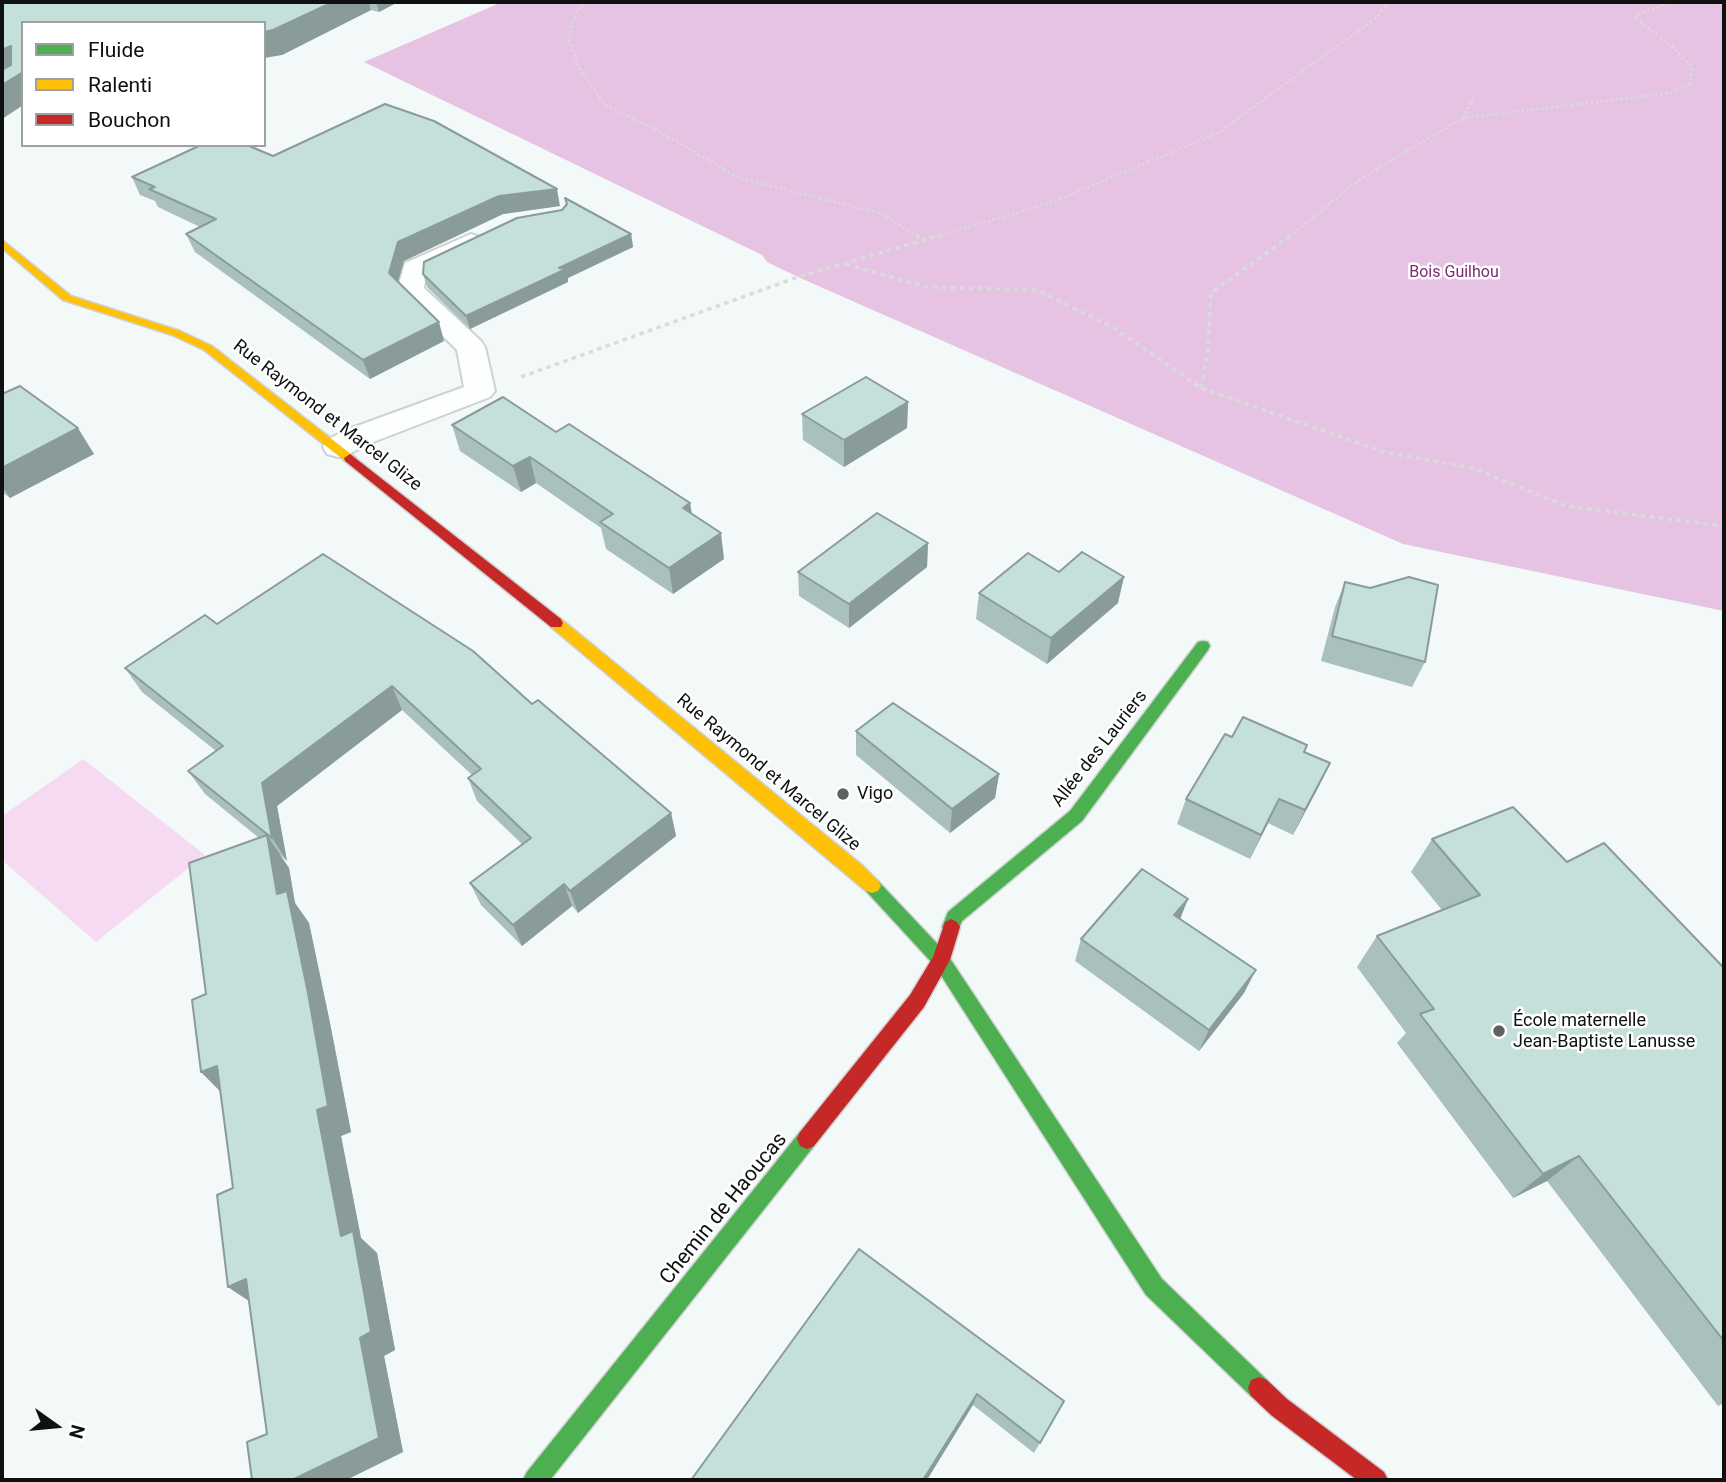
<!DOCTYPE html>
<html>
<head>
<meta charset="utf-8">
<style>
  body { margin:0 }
  #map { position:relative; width:1726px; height:1482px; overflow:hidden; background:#f3f9f8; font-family:Roboto,sans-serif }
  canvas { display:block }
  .frame { position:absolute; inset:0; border:4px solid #0e1110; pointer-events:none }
  .legend { position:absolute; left:21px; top:21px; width:245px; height:126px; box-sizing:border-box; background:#fff; border:2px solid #9fa09f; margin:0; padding:9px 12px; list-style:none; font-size:21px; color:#0e1110 }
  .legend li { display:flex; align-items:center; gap:14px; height:35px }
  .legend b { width:35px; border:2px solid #9fa09f }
  .north { position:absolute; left:21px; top:1391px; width:70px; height:70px; -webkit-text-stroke:5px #fff; paint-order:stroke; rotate:105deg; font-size:19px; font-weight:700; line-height:28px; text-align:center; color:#0e1110 }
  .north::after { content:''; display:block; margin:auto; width:24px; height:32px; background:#0e1110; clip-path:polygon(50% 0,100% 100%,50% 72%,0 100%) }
</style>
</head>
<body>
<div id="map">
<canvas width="1726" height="1482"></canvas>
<div class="frame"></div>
<ul class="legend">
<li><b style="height:9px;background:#4caf50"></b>Fluide</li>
<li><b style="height:9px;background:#ffc107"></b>Ralenti</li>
<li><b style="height:9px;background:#c62828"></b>Bouchon</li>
</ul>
<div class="north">N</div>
</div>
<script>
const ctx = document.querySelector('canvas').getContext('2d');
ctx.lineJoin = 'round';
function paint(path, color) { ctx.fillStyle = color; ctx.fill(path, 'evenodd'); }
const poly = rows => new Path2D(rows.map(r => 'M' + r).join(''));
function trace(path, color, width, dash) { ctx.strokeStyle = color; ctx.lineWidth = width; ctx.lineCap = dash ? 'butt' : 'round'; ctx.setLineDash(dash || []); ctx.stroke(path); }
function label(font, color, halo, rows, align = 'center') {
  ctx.font = font + ' Roboto,sans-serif'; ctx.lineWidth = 5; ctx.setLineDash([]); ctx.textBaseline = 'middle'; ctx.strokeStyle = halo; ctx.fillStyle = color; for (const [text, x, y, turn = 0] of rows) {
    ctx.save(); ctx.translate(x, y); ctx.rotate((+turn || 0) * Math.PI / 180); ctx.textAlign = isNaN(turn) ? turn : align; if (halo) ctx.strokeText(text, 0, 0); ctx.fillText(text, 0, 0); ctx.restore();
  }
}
const green = poly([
  [83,759,205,855,96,942,2,860,2,816]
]);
const forest = poly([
  [502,2,1724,2,1724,611,1403,544,798,277,767,262,762,255,364,62]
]);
const pathFar1 = poly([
  [588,2,577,10,568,37,579,68,605,105,655,129,739,178,882,214,919,237],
  [1463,118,1473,98],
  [935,237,1050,203,1218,133,1377,17,1388,2],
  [1289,237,1360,179,1463,118,1670,93,1690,83,1692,67,1674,48,1634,18,1643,12,1675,2]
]);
const path = poly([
  [916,235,923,239],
  [846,264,926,287,1037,290,1114,328,1201,388,1384,452,1473,468,1566,506,1724,526],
  [521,377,798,277,941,235],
  [1201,388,1208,349,1211,293,1291,235]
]);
const street = poly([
  [471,234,480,237,484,242,480,247,426,273,424,288,481,341,485,347,495,391,490,397,368,444,349,454,338,457,327,454,323,447,327,440,346,430,464,387,457,350,397,290,405,263,471,234]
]);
const fast = poly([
  [1203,641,1208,642,1210,646,1208,650,1082,821,962,921,957,932,951,935,945,932,942,927,948,912,1070,811,1198,642,1203,641],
  [872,879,878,881,947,954,1162,1279,1267,1380,1270,1388,1267,1396,1259,1399,1251,1396,1146,1295,935,966,866,891,863,886,866,881,872,879],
  [807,1129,814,1132,817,1139,814,1146,550,1480,523,1480,527,1472,800,1132,807,1129]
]);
const slow = poly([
  [2,240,71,296,180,331,212,346,356,458,350,462,345,461,204,350,172,335,63,300,2,248,2,240],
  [556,618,561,619,863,866,878,881,881,886,878,891,872,893,866,891,551,627,549,623,556,618]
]);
const jam = poly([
  [350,454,561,619,563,623,561,627,551,627,345,461,344,458,350,454],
  [951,919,957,922,960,927,950,960,924,1007,814,1146,807,1149,800,1146,797,1139,800,1132,910,995,933,957,945,922,951,919],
  [1259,1377,1267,1380,1287,1399,1384,1472,1388,1480,1357,1480,1271,1415,1251,1396,1248,1388,1251,1380,1259,1377]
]);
const wall = poly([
  [2,2,398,2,379,12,371,10,282,55,23,23,23,105,2,119],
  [273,156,560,206,503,214,404,261,398,282,444,341,370,379,195,252,186,234,200,227,158,207,155,201,140,195,132,177],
  [565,198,631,234,633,247,568,278,568,282,470,329,427,287,423,274,562,210,566,204],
  [2,394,94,454,10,498,2,492],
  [908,402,907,428,844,467,803,440,802,414],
  [452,425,556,432,690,503,692,514,724,559,673,594,606,549,601,528,536,483,521,492,460,451],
  [928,543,927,567,849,628,799,596,798,572],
  [1059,572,1118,603,1047,664,976,619,979,593],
  [1345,582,1425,662,1412,687,1321,661,1335,607],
  [217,624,532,704,671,813,676,836,578,913,572,906,522,946,481,905,470,883,522,844,477,801,468,778,472,775,402,710,277,806,287,861,280,855,289,868,295,903,309,923,330,1023,351,1132,341,1136,361,1238,377,1253,395,1350,384,1356,403,1452,346,1480,252,1480,267,1434,249,1301,228,1287,233,1188,220,1091,201,1072,206,994,259,838,205,794,188,771,216,751,142,692,125,668],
  [856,731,999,774,995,798,950,833,856,755],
  [1232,737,1304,752,1330,763,1293,835,1268,823,1250,859,1177,824,1186,799],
  [1432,839,1567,862,1724,968,1724,1403,1718,1406,1547,1181,1513,1198,1397,1043,1406,1033,1357,967,1377,936,1442,910,1411,872],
  [1180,920,1244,993,1199,1051,1075,961,1081,939],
  [859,1249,1040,1443,1034,1453,973,1405]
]);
const shadedWall = poly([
  [333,2,369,2,371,10,282,55,264,58,264,32],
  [376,2,398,2,379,12],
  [11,46,23,69,2,80,2,50],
  [23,72,23,105,2,119,2,85],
  [557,189,560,206,503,214,404,261,395,292,389,273,398,242,499,196],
  [631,234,633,247,568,278,568,282,470,329,466,316,559,268],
  [439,322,444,341,370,379,363,360],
  [908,402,907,428,844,467,844,440],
  [78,428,94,454,10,498,2,486,2,468],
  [530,457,536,483,521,492,513,466],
  [690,503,694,529,683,508],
  [721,533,724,559,673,594,669,568],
  [928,543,927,567,849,628,849,604],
  [1124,577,1118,603,1047,664,1051,638],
  [392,686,402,710,277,806,287,861,272,838,262,783],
  [1330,763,1318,788,1293,835,1305,810],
  [999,774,995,798,950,833,952,809],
  [1279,799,1268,823,1250,859,1261,835],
  [671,813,676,836,578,913,570,891],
  [267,835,289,868,295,903,309,923,330,1023,351,1132,341,1136,361,1238,377,1253,395,1350,384,1356,403,1452,346,1480,292,1480,341,1236],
  [564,884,572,906,522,946,513,925],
  [1188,899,1179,922,1174,915],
  [1256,970,1244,993,1199,1051,1209,1030],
  [217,1066,229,1100,201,1072],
  [1579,1156,1547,1181,1513,1198,1543,1174],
  [246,1279,258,1307,228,1287],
  [977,1394,973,1405,927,1480,923,1480]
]);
const building = poly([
  [2,2,333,2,273,30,264,32,264,23,23,23,23,72,2,85,2,70,11,65,11,46,2,50,2,2],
  [385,104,434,121,557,189,499,196,398,242,389,273,439,322,363,360,186,234,216,219,149,189,155,187,132,177,201,145,247,145,273,156,385,104],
  [565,198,631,234,559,268,566,269,466,316,423,274,424,262,517,218,562,210,567,204,565,198],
  [866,377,908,402,844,440,802,414,866,377],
  [20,386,78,428,2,468,2,394,20,386],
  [503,397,556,432,569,424,690,503,683,508,721,533,669,568,600,522,613,514,530,457,513,466,452,425,503,397],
  [877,513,928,543,849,604,798,572,877,513],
  [1082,552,1124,577,1051,638,979,593,1028,553,1059,572,1082,552],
  [323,554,473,651,532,704,538,700,671,813,570,891,564,884,513,925,470,883,531,838,468,778,481,769,392,686,262,783,272,838,188,771,223,746,125,668,205,615,217,624,323,554],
  [1409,577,1438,585,1425,662,1332,636,1345,582,1370,588,1409,577],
  [893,703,999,774,952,809,856,731,893,703],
  [1243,717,1307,745,1304,752,1330,763,1305,810,1279,799,1261,835,1186,799,1225,734,1232,737,1243,717],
  [1513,807,1567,862,1604,843,1724,968,1724,1341,1579,1156,1543,1174,1420,1014,1434,1009,1377,936,1480,895,1432,839,1513,807],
  [267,835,277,894,287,891,308,993,328,1106,317,1110,341,1236,353,1231,371,1332,360,1338,379,1438,292,1480,252,1480,247,1442,267,1434,246,1279,228,1287,217,1195,233,1188,217,1066,201,1072,192,1000,206,994,189,863,267,835],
  [1142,869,1188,899,1174,915,1256,970,1209,1030,1081,939,1142,869],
  [859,1249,1064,1401,1040,1443,977,1394,923,1480,691,1480,859,1249]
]);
const markers = [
  [843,794,7,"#5e6261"],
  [1499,1031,7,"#5e6261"]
];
const farParknames = [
  ["Bois Guilhou",1454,273]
];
const streetNames = [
  ["Rue Raymond et Marcel Glize",327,416,38],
  ["Allée des Lauriers",1100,749,-52],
  ["Rue Raymond et Marcel Glize",768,773,40]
];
const poiNames = [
  ["Vigo",857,794],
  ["École maternelle",1513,1021],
  ["Jean-Baptiste Lanusse",1513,1042]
];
const nearStreetnames = [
  ["Chemin de Haoucas",724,1209,-51]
];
paint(green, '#f6daf2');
paint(forest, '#e6c3e2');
trace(street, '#ced2d1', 4);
trace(fast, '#ced2d1', 3);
trace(slow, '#ced2d1', 3);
trace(jam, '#ced2d1', 3);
trace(pathFar1, '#dadbdb', 2.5, [2.5, 2.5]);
trace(path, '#dadbdb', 3.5, [4.5, 4.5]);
paint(street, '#fdfefe');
paint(fast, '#4caf50');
paint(slow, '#ffc107');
paint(jam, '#c62828');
paint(wall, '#a9c0bc');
paint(shadedWall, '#8a9c99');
paint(building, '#c5dfdb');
trace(building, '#8a9c99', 2);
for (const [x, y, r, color] of markers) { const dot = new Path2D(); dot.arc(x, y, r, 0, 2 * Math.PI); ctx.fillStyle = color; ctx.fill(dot); trace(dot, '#fff', 2.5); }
label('16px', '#7a2b71', '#fff', farParknames);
label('18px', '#0e1110', '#fff', streetNames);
label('18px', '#0e1110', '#fff', poiNames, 'left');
label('21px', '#0e1110', '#fff', nearStreetnames);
</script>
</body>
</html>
